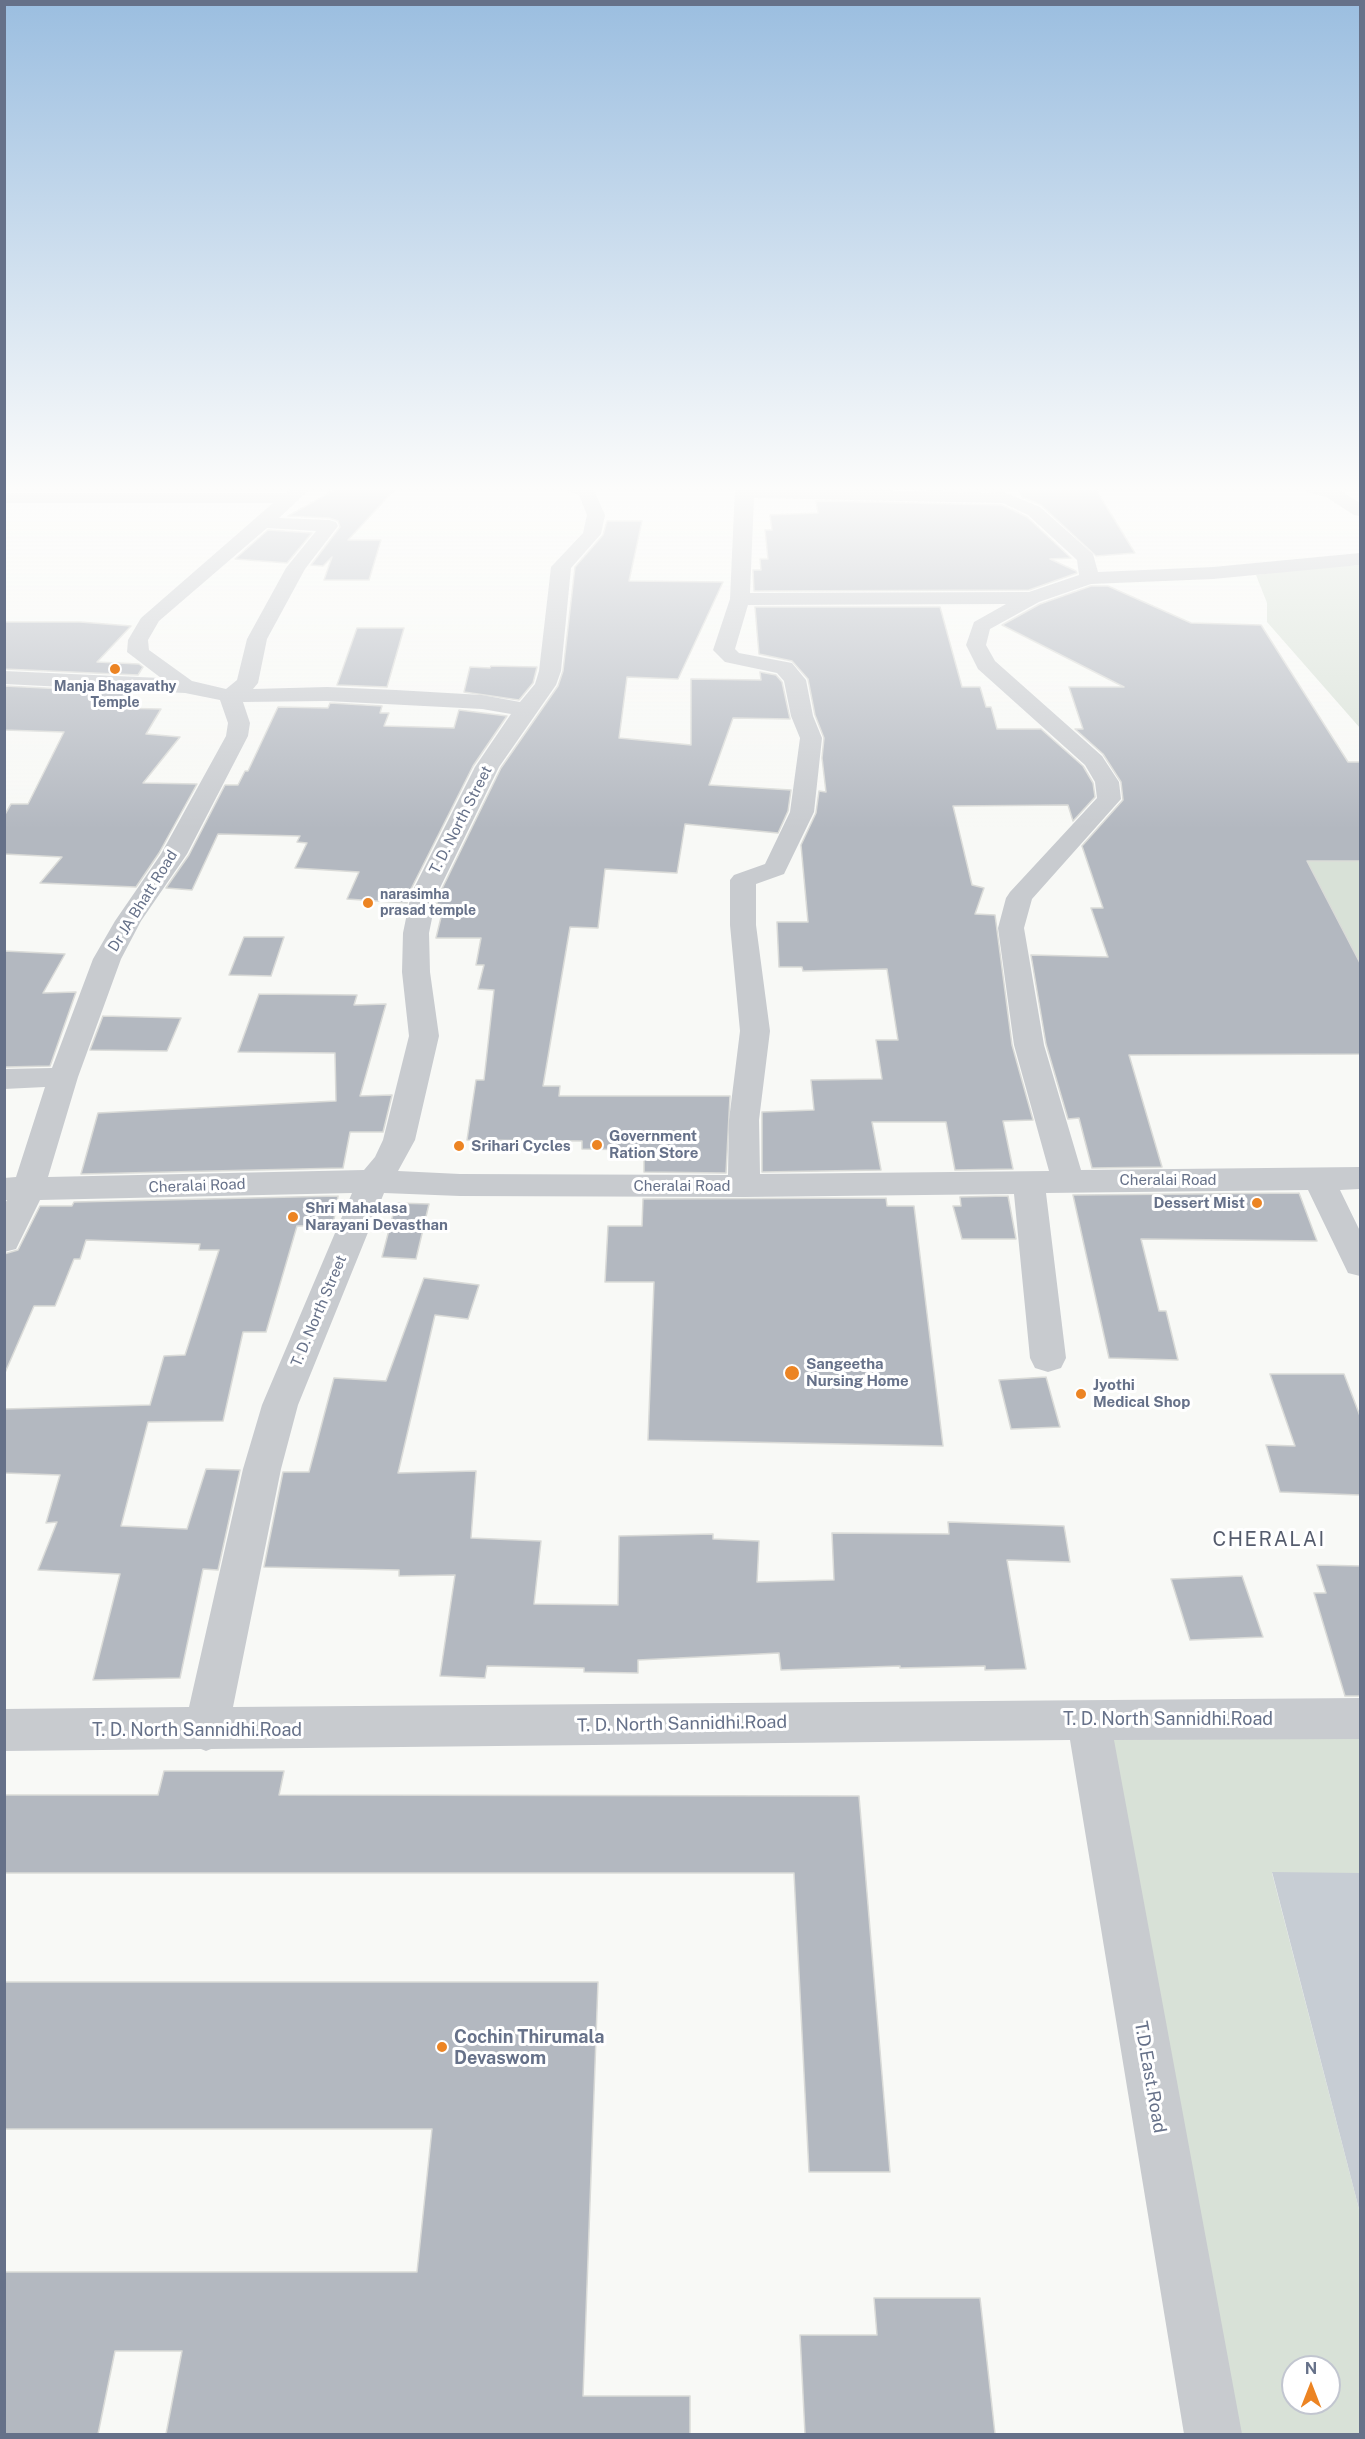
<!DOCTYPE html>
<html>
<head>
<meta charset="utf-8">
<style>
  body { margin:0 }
  #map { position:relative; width:1365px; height:2439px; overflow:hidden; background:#f8f9f6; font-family:"Public Sans",sans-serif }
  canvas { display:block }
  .frame { position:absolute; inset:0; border:6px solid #667189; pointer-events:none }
  .north { position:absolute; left:1281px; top:2355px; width:60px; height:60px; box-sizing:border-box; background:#fff; border:2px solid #c2c6d0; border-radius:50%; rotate:0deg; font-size:16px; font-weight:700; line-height:24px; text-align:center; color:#667189 }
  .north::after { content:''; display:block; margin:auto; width:21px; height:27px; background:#ec8423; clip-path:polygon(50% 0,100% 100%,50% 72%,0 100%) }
</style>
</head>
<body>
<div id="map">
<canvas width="1365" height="2439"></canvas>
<div class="frame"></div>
<div class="north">N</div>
</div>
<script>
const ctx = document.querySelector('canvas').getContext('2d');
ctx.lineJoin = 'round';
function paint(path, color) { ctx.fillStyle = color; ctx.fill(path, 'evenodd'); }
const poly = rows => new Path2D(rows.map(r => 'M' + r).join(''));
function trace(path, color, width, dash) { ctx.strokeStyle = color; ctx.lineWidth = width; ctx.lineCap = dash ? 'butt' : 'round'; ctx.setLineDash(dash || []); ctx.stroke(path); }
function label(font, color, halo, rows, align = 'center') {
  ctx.font = font + ' "Public Sans",sans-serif'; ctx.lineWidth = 6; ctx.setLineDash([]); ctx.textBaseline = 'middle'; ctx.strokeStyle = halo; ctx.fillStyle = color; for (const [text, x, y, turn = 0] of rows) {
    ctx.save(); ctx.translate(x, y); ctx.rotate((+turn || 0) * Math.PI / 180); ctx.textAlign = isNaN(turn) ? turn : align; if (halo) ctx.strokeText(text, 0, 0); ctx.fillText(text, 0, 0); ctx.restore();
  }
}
const green = poly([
  [1360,565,1360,728,1267,622,1267,603,1256,575,1308,568],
  [1301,861,1360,861,1360,963,1317,881],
  [1102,1736,1360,1738,1360,1873,1272,1873,1360,2213,1360,2434,1237,2434],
  [1293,2367,1329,2367,1329,2403,1293,2403]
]);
const water = poly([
  [1272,1872,1360,1873,1360,2213]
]);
const building = poly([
  [338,488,396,488,348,540,381,540,369,580,324,580,332,557,323,566,311,565,340,527,338,521,329,518,288,516,338,488],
  [1018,490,1096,490,1135,553,1096,556,1041,505,1022,497,1018,490],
  [816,501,1002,505,1027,517,1071,558,1050,559,1076,571,1077,573,1029,590,754,591,753,570,761,570,760,559,768,559,765,530,772,530,770,515,818,513,816,501],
  [607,521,642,521,629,581,723,582,678,679,627,677,619,738,691,745,691,679,761,680,760,672,776,675,782,682,790,719,733,718,709,785,791,790,788,811,778,833,685,824,677,873,605,869,598,928,570,927,543,1086,560,1086,559,1096,730,1096,726,1173,644,1172,644,1150,582,1149,582,1141,467,1140,476,1080,484,1080,494,990,478,989,484,965,476,965,481,938,436,938,444,905,437,904,439,895,501,768,558,686,563,671,575,567,603,535,607,521],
  [268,530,312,533,287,563,235,559,268,530],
  [1091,586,1108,586,1191,623,1261,625,1348,762,1360,762,1360,861,1307,861,1360,963,1360,1054,1129,1055,1162,1167,1092,1168,1079,1118,1068,1119,1046,1044,1031,955,1108,957,1091,908,1103,908,1082,846,1123,800,1121,782,1103,754,1075,729,1083,729,1069,687,1124,687,1002,625,1040,604,1091,586],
  [755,607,940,607,962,687,980,687,986,707,991,707,997,729,1041,729,1083,766,1093,783,1095,797,1073,821,1068,805,953,806,972,885,984,888,975,914,995,915,1012,1045,1033,1120,1003,1121,1013,1169,955,1170,946,1122,872,1122,881,1170,762,1172,762,1112,814,1110,811,1080,882,1079,876,1040,898,1040,887,969,803,971,802,967,779,967,777,922,808,922,801,845,816,813,819,791,826,792,822,758,824,738,815,715,808,679,792,661,759,654,755,607],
  [4,622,80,622,131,626,97,662,139,664,143,667,138,675,4,669,4,622],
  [357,628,404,628,387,687,337,685,357,628],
  [491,666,537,667,533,683,519,700,464,692,470,667,490,668,491,666],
  [4,686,126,692,115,708,161,709,146,734,180,737,143,783,197,784,159,853,136,887,40,883,62,857,4,854,4,816,11,804,28,804,64,732,4,730,4,686],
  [330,703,382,706,380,713,389,713,384,726,454,728,459,710,507,716,473,766,409,893,407,903,347,899,359,872,295,868,307,843,297,842,300,836,218,834,192,890,166,888,189,855,225,785,238,785,245,771,248,771,278,707,328,708,330,703],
  [244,937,284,937,271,976,229,975,244,937],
  [4,951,65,954,43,993,76,992,50,1066,4,1067,4,951],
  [259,994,357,995,354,1005,386,1004,360,1096,392,1095,383,1132,350,1132,343,1168,81,1174,98,1113,336,1101,335,1053,238,1052,259,994],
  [103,1016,181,1018,167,1051,90,1050,103,1016],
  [1299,1193,1317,1241,1141,1239,1159,1311,1166,1311,1178,1360,1109,1358,1073,1195,1299,1193],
  [338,1196,333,1225,297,1226,266,1332,243,1332,223,1421,148,1422,121,1526,187,1529,206,1469,240,1470,218,1570,203,1569,180,1678,93,1680,120,1574,38,1570,57,1522,46,1523,60,1475,4,1473,4,1409,150,1405,164,1356,185,1355,219,1250,199,1250,200,1244,86,1240,80,1259,74,1259,55,1306,34,1306,4,1375,4,1254,18,1250,40,1206,72,1206,74,1202,338,1196],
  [1008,1196,1016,1239,962,1239,953,1206,961,1206,960,1197,1008,1196],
  [886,1198,887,1206,914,1206,943,1446,648,1440,654,1282,605,1282,608,1226,642,1226,643,1199,886,1198],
  [396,1203,429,1204,416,1259,382,1257,396,1203],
  [424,1278,479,1285,468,1319,435,1315,398,1473,476,1471,471,1538,541,1541,534,1604,618,1605,619,1536,713,1534,713,1539,759,1541,757,1582,834,1580,832,1533,949,1534,948,1522,1064,1526,1070,1562,1007,1560,1026,1669,985,1670,985,1666,900,1668,900,1666,781,1670,779,1653,638,1660,638,1673,584,1672,584,1668,487,1666,485,1678,440,1676,455,1575,399,1576,399,1570,264,1567,283,1472,309,1472,334,1378,386,1381,424,1278],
  [1270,1374,1344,1374,1360,1416,1360,1495,1280,1492,1266,1445,1295,1446,1270,1374],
  [1046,1377,1060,1427,1011,1429,999,1380,1046,1377],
  [1317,1565,1360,1566,1360,1696,1345,1696,1314,1593,1326,1593,1317,1565],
  [1242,1576,1263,1637,1190,1640,1171,1579,1242,1576],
  [164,1771,284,1771,279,1795,859,1796,890,2172,809,2172,794,1873,4,1873,4,1795,158,1795,164,1771],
  [4,1982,598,1982,583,2396,690,2396,690,2434,166,2434,182,2351,115,2351,98,2434,4,2434,4,2272,417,2272,432,2129,4,2129,4,1982],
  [874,2298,980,2298,995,2434,805,2434,800,2335,877,2335,874,2298]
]);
const minor = poly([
  [292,488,311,488,279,518,329,520,336,522,338,526,305,569,267,639,258,683,253,689,327,687,396,690,482,695,520,702,535,684,539,671,551,567,583,533,587,515,579,495,568,492,565,488,593,488,605,515,601,534,571,568,561,671,556,685,499,767,437,894,429,933,430,972,439,1036,415,1140,398,1171,460,1174,728,1175,729,1120,740,1031,730,925,730,880,734,875,765,864,790,812,800,738,791,716,784,681,777,673,725,662,713,650,730,599,735,488,926,491,923,488,941,488,945,492,1006,493,1040,507,1093,554,1098,572,1213,567,1360,553,1360,565,1213,579,1091,584,1039,602,990,629,986,645,995,661,1102,756,1119,782,1121,799,1032,899,1024,928,1044,1045,1081,1170,1360,1167,1360,1189,1340,1190,1360,1231,1360,1276,1348,1273,1308,1190,1046,1193,1066,1358,1061,1368,1048,1372,1035,1368,1030,1358,1014,1194,744,1197,460,1196,384,1193,298,1405,281,1469,233,1707,1360,1698,1360,1739,1114,1740,1242,2434,1184,2434,1070,1740,211,1749,206,1751,201,1749,4,1751,4,1709,189,1707,243,1469,262,1405,352,1193,40,1200,16,1249,4,1252,4,1205,7,1200,4,1200,4,1178,16,1177,45,1087,4,1089,4,1069,52,1068,93,959,115,921,161,854,226,736,228,723,220,700,185,693,4,684,4,671,161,678,127,652,128,640,141,618,273,503,4,503,4,493,286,493,292,488],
  [754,498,1003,503,1028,515,1077,560,1079,575,1029,592,750,593,754,498],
  [267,528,316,531,286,568,247,639,237,680,226,689,192,681,149,650,148,640,159,621,267,528],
  [1006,604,974,622,966,645,978,669,1085,765,1095,782,1097,798,1010,892,1006,898,998,928,1014,1045,1049,1171,760,1174,759,1120,770,1031,756,925,756,884,784,874,814,812,822,738,813,716,806,680,792,663,739,653,735,649,748,605,1006,604],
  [327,701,482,709,511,714,475,767,411,894,403,933,402,972,409,1036,383,1140,375,1157,364,1170,48,1177,78,1077,121,959,141,921,187,854,248,736,250,723,243,702,327,701],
  [1304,488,1338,489,1360,503,1360,516,1354,515,1326,497,1307,492,1304,488]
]);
const markers = [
  [115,669,6,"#ec8423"],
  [368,903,6,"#ec8423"],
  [597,1145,6,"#ec8423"],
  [459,1146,6,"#ec8423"],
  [1257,1203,6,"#ec8423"],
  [293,1217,6,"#ec8423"],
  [792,1373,8,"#ec8423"],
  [1081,1394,6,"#ec8423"],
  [442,2047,6,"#ec8423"]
];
const farPoinames = [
  ["Manja Bhagavathy",115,687],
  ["Temple",115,703],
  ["narasimha",380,895,"left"],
  ["prasad temple",380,911,"left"]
];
const streetNames = [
  ["T. D. North Street",461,820,-63],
  ["Dr JA Bhatt Road",143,901,-58],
  ["Cheralai Road",1168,1180],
  ["Cheralai Road",197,1186,-2],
  ["Cheralai Road",682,1186],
  ["T. D. North Street",319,1311,-67]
];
const poiNames = [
  ["Government",609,1136],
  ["Ration Store",609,1153],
  ["Srihari Cycles",471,1146],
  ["Dessert Mist",1245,1203,"right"],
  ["Shri Mahalasa",305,1208],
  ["Narayani Devasthan",305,1225],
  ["Sangeetha",806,1364],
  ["Nursing Home",806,1381],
  ["Jyothi",1093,1385],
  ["Medical Shop",1093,1402]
];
const nearStreetnames = [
  ["T. D. North Sannidhi.Road",1168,1719],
  ["T. D. North Sannidhi.Road",682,1724,-1],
  ["T. D. North Sannidhi.Road",197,1730],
  ["T.D.East.Road",1150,2077,80]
];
const nearPoinames = [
  ["Cochin Thirumala",454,2037],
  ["Devaswom",454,2058]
];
const nearNeighbourhoodnames = [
  ["CHERALAI",1269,1540]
];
paint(green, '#d8e1d7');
paint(water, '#c7cdd4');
paint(building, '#b3b8c0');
trace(building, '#dadbd8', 1.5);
paint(minor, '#c8cbcf');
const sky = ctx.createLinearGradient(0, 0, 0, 829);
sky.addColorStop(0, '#9bbee0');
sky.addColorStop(0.59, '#fcfcfb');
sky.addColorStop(1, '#fcfcfb00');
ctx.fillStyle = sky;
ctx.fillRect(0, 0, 1365, 829);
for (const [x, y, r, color] of markers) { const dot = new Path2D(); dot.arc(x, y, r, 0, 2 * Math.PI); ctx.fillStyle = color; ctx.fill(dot); trace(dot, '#fff', 2); }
label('bold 14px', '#667189', '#fff', farPoinames);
label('15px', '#667189', '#fff', streetNames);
label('bold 15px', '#667189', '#fff', poiNames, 'left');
label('18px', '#667189', '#fff', nearStreetnames);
label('bold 18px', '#667189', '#fff', nearPoinames, 'left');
ctx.letterSpacing = '1.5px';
label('20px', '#555c6d', '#fff', nearNeighbourhoodnames);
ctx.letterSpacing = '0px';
</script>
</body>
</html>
